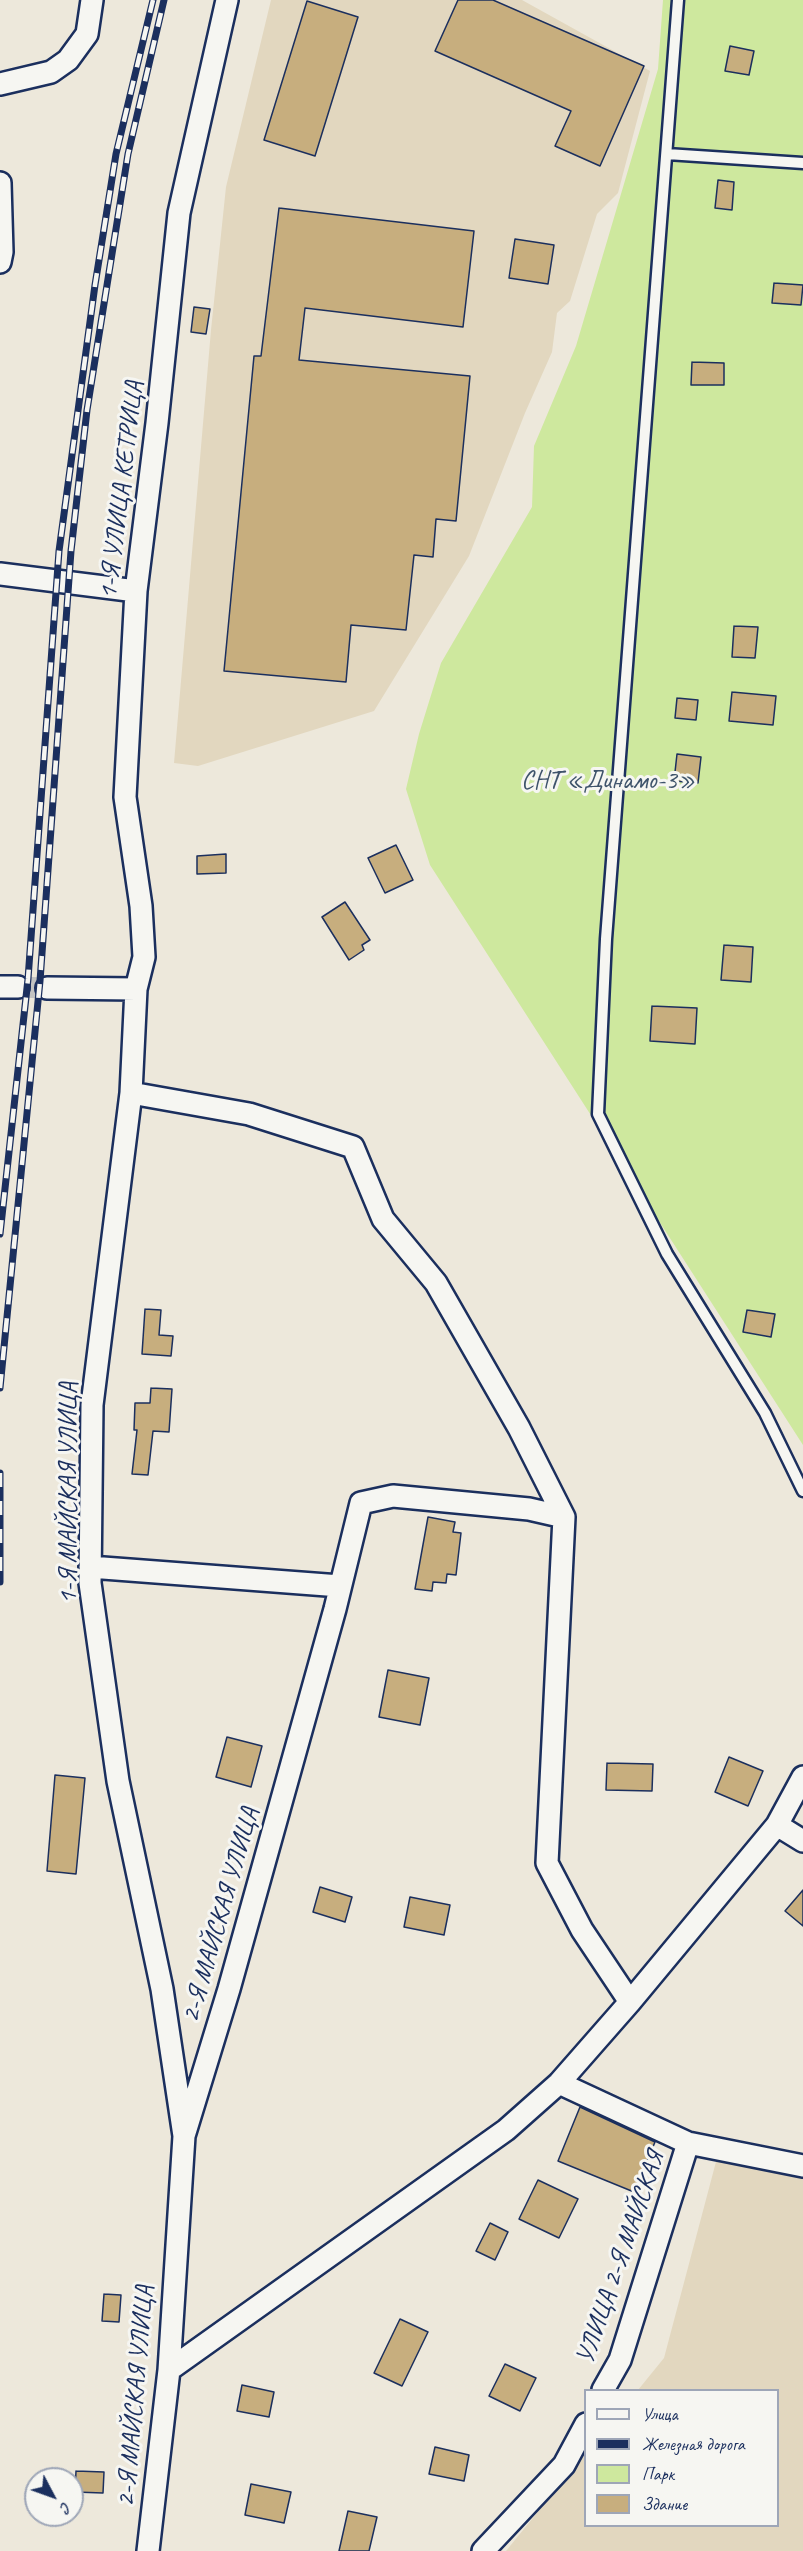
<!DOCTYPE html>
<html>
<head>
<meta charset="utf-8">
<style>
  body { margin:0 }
  #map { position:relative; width:803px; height:2551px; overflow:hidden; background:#ede8db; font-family:Caveat,sans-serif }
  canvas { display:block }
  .legend { position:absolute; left:584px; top:2389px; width:195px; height:138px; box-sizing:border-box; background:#f6f6f2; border:2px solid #9ea6b7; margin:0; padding:8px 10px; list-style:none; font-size:18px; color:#1b2f5e }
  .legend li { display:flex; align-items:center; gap:12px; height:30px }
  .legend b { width:30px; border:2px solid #9ea6b7 }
  .north { position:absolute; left:24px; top:2467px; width:60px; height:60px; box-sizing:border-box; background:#f6f6f2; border:2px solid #9ea6b7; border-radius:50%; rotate:131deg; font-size:16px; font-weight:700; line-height:24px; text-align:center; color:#1b2f5e }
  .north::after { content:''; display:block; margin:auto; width:21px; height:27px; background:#1b2f5e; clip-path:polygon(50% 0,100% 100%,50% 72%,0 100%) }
</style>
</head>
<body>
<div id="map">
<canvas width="803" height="2551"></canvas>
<ul class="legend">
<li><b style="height:8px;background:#f6f6f2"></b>Улица</li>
<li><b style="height:8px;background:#1b2f5e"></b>Железная дорога</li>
<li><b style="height:16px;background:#cee89e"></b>Парк</li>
<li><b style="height:16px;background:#c7ae7e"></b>Здание</li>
</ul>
<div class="north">С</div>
</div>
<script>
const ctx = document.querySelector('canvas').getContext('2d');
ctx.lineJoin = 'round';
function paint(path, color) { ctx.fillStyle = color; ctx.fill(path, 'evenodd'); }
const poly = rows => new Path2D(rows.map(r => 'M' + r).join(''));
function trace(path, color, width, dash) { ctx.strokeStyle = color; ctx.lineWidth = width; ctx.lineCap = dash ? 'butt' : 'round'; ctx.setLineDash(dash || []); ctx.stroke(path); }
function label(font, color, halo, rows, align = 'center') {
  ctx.font = font + ' Caveat,sans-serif'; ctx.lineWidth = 6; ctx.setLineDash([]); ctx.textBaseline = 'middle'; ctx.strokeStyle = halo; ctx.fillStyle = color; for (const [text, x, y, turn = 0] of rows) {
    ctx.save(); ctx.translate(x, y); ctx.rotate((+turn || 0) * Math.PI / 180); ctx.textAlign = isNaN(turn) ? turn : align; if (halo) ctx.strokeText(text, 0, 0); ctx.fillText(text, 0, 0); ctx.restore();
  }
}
const built = poly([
  [271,0,522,0,650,71,618,193,597,214,570,301,557,313,552,352,525,413,469,556,374,711,198,766,174,763,211,330,226,187],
  [717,2158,803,2177,803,2551,506,2551,585,2454,586,2526,778,2526,778,2390,638,2390,664,2358]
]);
const green = poly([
  [663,0,803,0,803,1445,430,865,406,789,419,734,441,663,532,507,534,446,576,346,658,69]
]);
const building = poly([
  [458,0,493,0,644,66,600,166,555,146,571,111,435,51,458,0],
  [307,1,358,17,315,156,264,140,307,1],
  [730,46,754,51,749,75,725,71,730,46],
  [718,180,734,182,732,210,715,208,718,180],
  [279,208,474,231,463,327,305,308,299,360,470,376,456,521,436,519,433,557,414,555,406,630,351,625,346,682,224,671,254,356,261,356,279,208],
  [515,239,554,245,548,284,509,278,515,239],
  [774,283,803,285,801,305,772,303,774,283],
  [194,307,210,309,206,334,191,332,194,307],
  [692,362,724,363,724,385,691,385,692,362],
  [734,626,758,627,755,658,732,657,734,626],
  [732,692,776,696,773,725,729,721,732,692],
  [677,698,698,700,696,720,675,718,677,698],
  [677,754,701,757,698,783,674,781,677,754],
  [396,845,413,880,385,893,368,858,396,845],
  [226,854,226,873,197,874,197,856,226,854],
  [345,902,370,940,362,945,364,950,349,960,322,917,345,902],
  [724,945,753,947,751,982,721,980,724,945],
  [652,1006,697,1008,695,1044,650,1041,652,1006],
  [145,1309,161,1310,159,1335,173,1336,171,1356,142,1354,145,1309],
  [747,1310,775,1314,771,1337,743,1332,747,1310],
  [151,1388,172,1389,169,1432,153,1431,148,1475,132,1474,137,1430,134,1430,135,1403,150,1403,151,1388],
  [428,1517,455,1522,453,1532,461,1533,456,1575,447,1574,446,1583,433,1582,432,1591,415,1589,428,1517],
  [388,1670,429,1678,420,1725,379,1717,388,1670],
  [227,1737,262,1746,251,1787,216,1777,227,1737],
  [729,1757,763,1771,748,1806,715,1792,729,1757],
  [607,1763,653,1764,652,1791,606,1790,607,1763],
  [55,1775,85,1778,76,1874,47,1871,55,1775],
  [320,1887,352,1897,345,1922,313,1912,320,1887],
  [803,1890,803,1926,785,1911,803,1890],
  [410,1897,450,1905,444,1935,404,1927,410,1897],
  [580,2107,655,2142,634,2192,558,2161,580,2107],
  [538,2180,578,2199,559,2238,519,2219,538,2180],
  [490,2223,508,2232,495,2260,476,2251,490,2223],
  [104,2294,121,2295,119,2322,102,2321,104,2294],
  [400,2319,428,2332,402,2386,374,2373,400,2319],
  [505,2364,536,2378,520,2411,489,2396,505,2364],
  [242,2385,274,2392,269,2417,237,2411,242,2385],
  [435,2447,469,2455,464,2481,429,2474,435,2447],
  [76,2471,104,2472,103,2493,75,2492,76,2471],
  [251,2484,291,2492,284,2523,245,2515,251,2484],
  [348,2511,377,2517,369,2551,339,2551,348,2511]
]);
const minorTunnel = poly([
  [18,987,47,988]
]);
const service = poly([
  [678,0,606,939,598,1114,667,1254,765,1413,803,1491],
  [667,154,803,163]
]);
const minor = poly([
  [0,84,51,72,68,60,87,34,92,0],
  [0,183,2,252,0,262],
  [0,574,136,591],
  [0,987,18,987],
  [47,988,136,989],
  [131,1093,249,1114,353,1147,383,1219,436,1283,519,1428,564,1517,547,1863,582,1930,630,2002],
  [90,1567,340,1586],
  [777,1825,803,1841],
  [559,2083,688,2143,803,2166],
  [184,2136,162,1989,118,1781,90,1583,92,1405,131,1093,136,989,144,957,141,906,125,797,136,591,157,423,179,213,227,0],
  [169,2370,506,2130,559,2083,630,2002,777,1825,803,1777],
  [603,2390,620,2360,688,2143],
  [148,2551,169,2370,184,2136,229,1989,335,1609,361,1503,393,1496,529,1509,564,1517],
  [483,2551,564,2465,586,2424]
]);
const rail = poly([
  [0,1234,28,979,59,551,95,285,116,154,153,0],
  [0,1388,40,981,71,551,87,410,128,154,164,0],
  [0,1473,0,1582]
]);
const streetNames = [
  ["1-Я УЛИЦА КЕТРИЦА",122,490,-83],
  ["1-Я МАЙСКАЯ УЛИЦА",69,1493,-90],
  ["2-Я МАЙСКАЯ УЛИЦА",221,1915,-74],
  ["УЛИЦА 2-Я МАЙСКАЯ",621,2258,-71],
  ["2-Я МАЙСКАЯ УЛИЦА",136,2396,-85]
];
const parkNames = [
  ["СНТ «Динамо-3»",608,781]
];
paint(built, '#e2d7bf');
paint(green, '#cee89e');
paint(building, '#c7ae7e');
trace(building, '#1b2f5e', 1.5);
trace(minorTunnel, '#c3c3c2', 21, [21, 10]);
trace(service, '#1b2f5e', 15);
trace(minor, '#1b2f5e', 26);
trace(service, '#f6f6f2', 10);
trace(minor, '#f6f6f2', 21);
trace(rail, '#1b2f5e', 7);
trace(rail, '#f6f6f2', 4.5, [14]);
label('26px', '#1b2f5e', '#f6f6f2', streetNames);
label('26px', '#3f546b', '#f6f6f2', parkNames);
</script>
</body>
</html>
